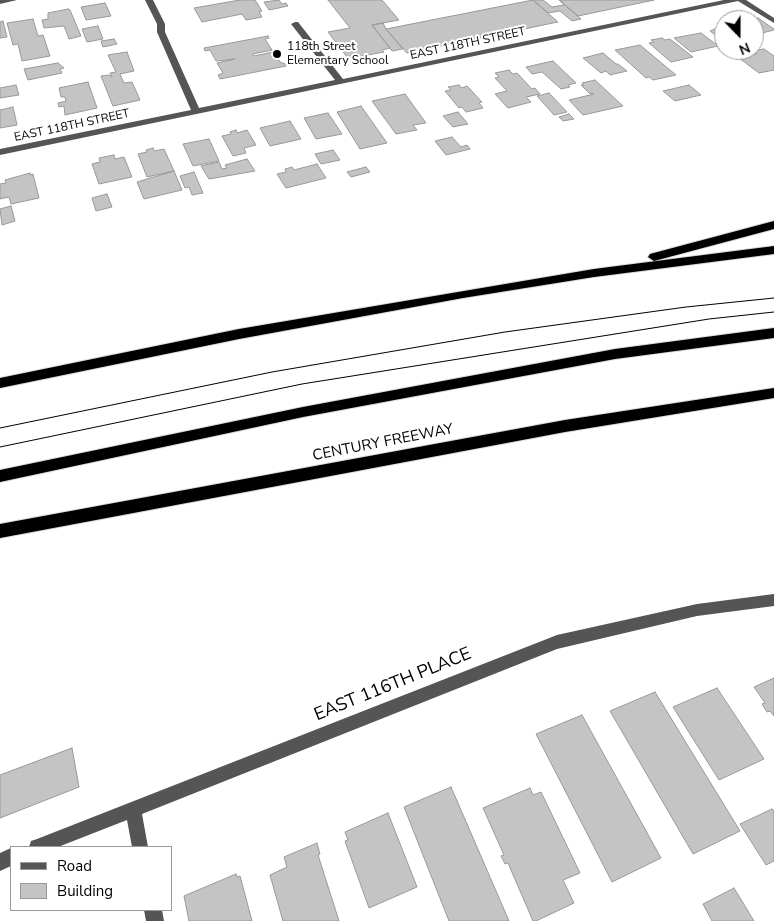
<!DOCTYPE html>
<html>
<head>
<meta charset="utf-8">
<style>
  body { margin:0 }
  #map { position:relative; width:774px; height:921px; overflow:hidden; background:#fff; font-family:"Nunito Sans",sans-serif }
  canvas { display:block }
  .legend { position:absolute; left:10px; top:846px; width:162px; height:65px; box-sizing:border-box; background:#fff; border:1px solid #999; margin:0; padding:6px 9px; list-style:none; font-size:15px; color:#000 }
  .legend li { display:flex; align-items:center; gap:10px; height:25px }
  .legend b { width:25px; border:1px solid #999 }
  .north { position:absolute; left:714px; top:10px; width:50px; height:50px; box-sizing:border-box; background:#fff; border:1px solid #999; border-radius:50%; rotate:158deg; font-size:14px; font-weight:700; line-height:20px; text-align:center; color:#000 }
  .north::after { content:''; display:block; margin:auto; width:18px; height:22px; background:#000; clip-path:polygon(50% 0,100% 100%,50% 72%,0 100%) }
</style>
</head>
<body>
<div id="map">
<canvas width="774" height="921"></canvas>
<ul class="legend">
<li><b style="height:6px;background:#555"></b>Road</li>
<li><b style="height:14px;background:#c4c4c4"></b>Building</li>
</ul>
<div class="north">N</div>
</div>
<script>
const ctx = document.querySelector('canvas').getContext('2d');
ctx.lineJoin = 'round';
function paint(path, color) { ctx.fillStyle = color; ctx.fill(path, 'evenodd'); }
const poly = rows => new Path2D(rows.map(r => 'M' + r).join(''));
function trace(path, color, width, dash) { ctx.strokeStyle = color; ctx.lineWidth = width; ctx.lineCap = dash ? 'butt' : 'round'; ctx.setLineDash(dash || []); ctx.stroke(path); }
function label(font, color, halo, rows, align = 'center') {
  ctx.font = font + ' "Nunito Sans",sans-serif'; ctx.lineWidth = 4; ctx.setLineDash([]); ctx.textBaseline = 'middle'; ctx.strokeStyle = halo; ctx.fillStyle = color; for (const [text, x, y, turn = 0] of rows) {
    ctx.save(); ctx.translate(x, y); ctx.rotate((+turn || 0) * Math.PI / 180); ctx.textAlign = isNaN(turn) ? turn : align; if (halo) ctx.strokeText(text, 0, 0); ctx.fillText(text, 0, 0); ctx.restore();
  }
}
const building = poly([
  [240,0,255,0,262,11,259,12,262,17,246,20,242,14,202,22,194,8,240,0],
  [279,0,282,4,286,3,288,6,269,10,264,2,279,0],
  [328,0,382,0,399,20,372,25,390,48,382,50,384,52,357,57,355,55,347,57,328,32,350,28,328,0],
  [533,0,543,0,552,7,564,5,559,0,581,19,572,21,560,11,548,13,533,0],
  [533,0,558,22,407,53,386,29,533,0],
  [559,0,654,0,578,16,559,0],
  [105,3,111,16,86,20,81,7,105,3],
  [68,9,70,10,81,36,69,39,64,26,44,28,42,20,48,19,48,13,68,9],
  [758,18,774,29,774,30,754,35,754,20,750,20,758,18],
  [33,19,38,36,43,35,50,56,22,61,18,44,13,45,7,23,33,19],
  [3,21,7,37,0,38,0,22,3,21],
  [383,23,386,29,403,49,392,51,372,25,383,23],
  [98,26,103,39,87,42,82,29,98,26],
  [722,26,724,28,724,42,710,31,722,26],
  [701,33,718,46,691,52,674,38,701,33],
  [268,36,269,38,265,39,272,50,253,54,254,56,273,52,281,63,284,63,286,66,220,79,218,75,223,73,217,63,235,59,216,61,210,50,205,51,204,48,268,36],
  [662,38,665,40,670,39,693,57,671,62,649,43,654,42,651,40,662,38],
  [114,39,117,44,103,47,101,41,114,39],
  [640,45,676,75,653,80,649,77,646,78,615,50,640,45],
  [764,49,774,56,774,70,759,73,739,58,757,54,753,51,764,49],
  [127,52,134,71,120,74,124,83,132,82,140,100,113,106,101,76,109,75,112,77,110,73,116,72,108,55,127,52],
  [603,53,616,64,618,64,627,71,610,75,606,71,601,73,583,58,603,53],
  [553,61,576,83,568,85,570,87,561,89,542,72,532,74,526,67,553,61],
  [58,63,64,68,60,69,62,73,28,80,24,69,58,63],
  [509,70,513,74,517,73,532,89,535,88,540,94,526,97,531,102,508,108,495,94,507,91,495,78,499,77,495,73,509,70],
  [595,80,623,106,583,115,569,100,594,94,589,93,581,85,584,85,582,83,595,80],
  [88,82,97,108,65,115,64,106,59,107,58,103,66,101,65,97,61,97,59,88,88,82],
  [16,85,19,95,0,98,0,88,16,85],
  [459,85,462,88,467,86,482,102,479,103,483,108,466,112,462,107,459,108,445,91,451,90,448,87,459,85],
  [689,85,701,95,675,101,663,91,689,85],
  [549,93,567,112,554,115,537,96,549,93],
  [405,94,426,123,413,125,417,130,396,134,372,101,405,94],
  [361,106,387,143,360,149,337,112,361,106],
  [13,107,17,125,0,128,0,110,13,107],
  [458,112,468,124,453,127,443,116,458,112],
  [328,113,342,134,316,139,304,118,328,113],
  [569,114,574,119,563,121,559,117,569,114],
  [290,121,301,139,270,146,260,128,290,121],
  [236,130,237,133,247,130,256,145,244,148,246,153,233,156,222,136,231,134,230,132,236,130],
  [452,137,461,147,467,145,470,149,446,155,435,141,452,137],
  [209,139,219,161,193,166,183,144,209,139],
  [153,148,154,151,164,149,174,171,147,177,138,154,147,152,146,150,153,148],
  [333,150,340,160,321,164,315,154,333,150],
  [114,155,115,159,124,157,132,177,99,184,92,164,100,162,99,158,114,155],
  [247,159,255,171,209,179,201,166,219,162,222,169,227,168,225,165,247,159],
  [317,164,326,178,286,188,277,174,286,172,285,169,292,167,294,170,317,164],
  [366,167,370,172,351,177,347,172,366,167],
  [174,171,182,190,144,199,137,182,174,171],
  [194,172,203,193,192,195,189,187,185,188,180,176,194,172],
  [30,173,30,175,33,174,39,198,11,204,9,197,0,199,0,184,6,183,5,180,30,173],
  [107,194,112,207,96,211,92,198,107,194],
  [11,206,15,221,2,225,0,209,11,206],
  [774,678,774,716,770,711,767,712,762,704,765,703,754,687,774,678],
  [717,688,764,759,719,780,673,707,717,688],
  [655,692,740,831,693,854,610,711,655,692],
  [582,715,661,858,612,882,536,734,582,715],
  [72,748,79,787,0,818,0,775,72,748],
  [451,787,509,921,449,921,404,807,451,787],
  [530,788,533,795,541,792,580,873,563,880,574,903,536,921,533,921,508,863,505,864,501,856,504,855,483,808,530,788],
  [772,809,774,811,774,861,766,865,740,824,772,809],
  [388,813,417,887,369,908,345,841,348,840,345,832,388,813],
  [317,843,320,854,318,855,339,921,283,921,270,875,287,867,284,857,317,843],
  [236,874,237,877,240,876,252,921,189,921,184,896,236,874],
  [734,888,754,921,712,921,703,904,734,888]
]);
const minor = poly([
  [0,0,17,0,0,4,0,0],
  [145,0,153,0,165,24,165,32,199,108,335,80,291,24,295,22,298,22,343,79,724,0,746,0,774,18,774,23,738,1,0,155,0,149,191,110,157,32,157,24,145,0],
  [774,594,774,606,697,616,557,649,142,814,148,847,132,847,127,820,58,847,29,847,31,841,37,839,557,635,697,604,774,594],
  [11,848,11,866,0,871,0,853,11,848],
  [144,910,162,910,164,921,146,921,144,910]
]);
const highway = poly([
  [774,221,774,229,654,261,648,257,650,254,774,221],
  [774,246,774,254,594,277,463,298,239,339,0,388,0,378,239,329,594,269,774,246],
  [774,328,774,338,615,359,303,417,0,482,0,470,303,407,615,349,774,328],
  [774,388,774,398,565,432,0,538,0,524,565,420,774,388]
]);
const tram = poly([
  [0,428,272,372,505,332,686,307,774,298],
  [0,447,302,384,709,319,774,312]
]);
const markers = [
  [277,54,5,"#000"]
];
const farStreetnames = [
  ["EAST 118TH STREET",468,44,-12],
  ["EAST 118TH STREET",72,126,-12]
];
const farPoinames = [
  ["118th Street",287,47],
  ["Elementary School",287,61]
];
const streetNames = [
  ["CENTURY FREEWAY",383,443,-11]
];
const nearStreetnames = [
  ["EAST 116TH PLACE",393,685,-22]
];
paint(building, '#c4c4c4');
trace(building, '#999', 1);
trace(highway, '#dbdbdb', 2);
paint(minor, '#555');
paint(highway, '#000');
trace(tram, '#000', 1);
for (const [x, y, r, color] of markers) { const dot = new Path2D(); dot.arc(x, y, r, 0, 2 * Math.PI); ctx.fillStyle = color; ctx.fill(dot); trace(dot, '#fff', 2); }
label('12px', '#000', '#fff', farStreetnames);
label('12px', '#000', '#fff', farPoinames, 'left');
label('15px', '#000', '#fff', streetNames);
label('18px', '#000', '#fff', nearStreetnames);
</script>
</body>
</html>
